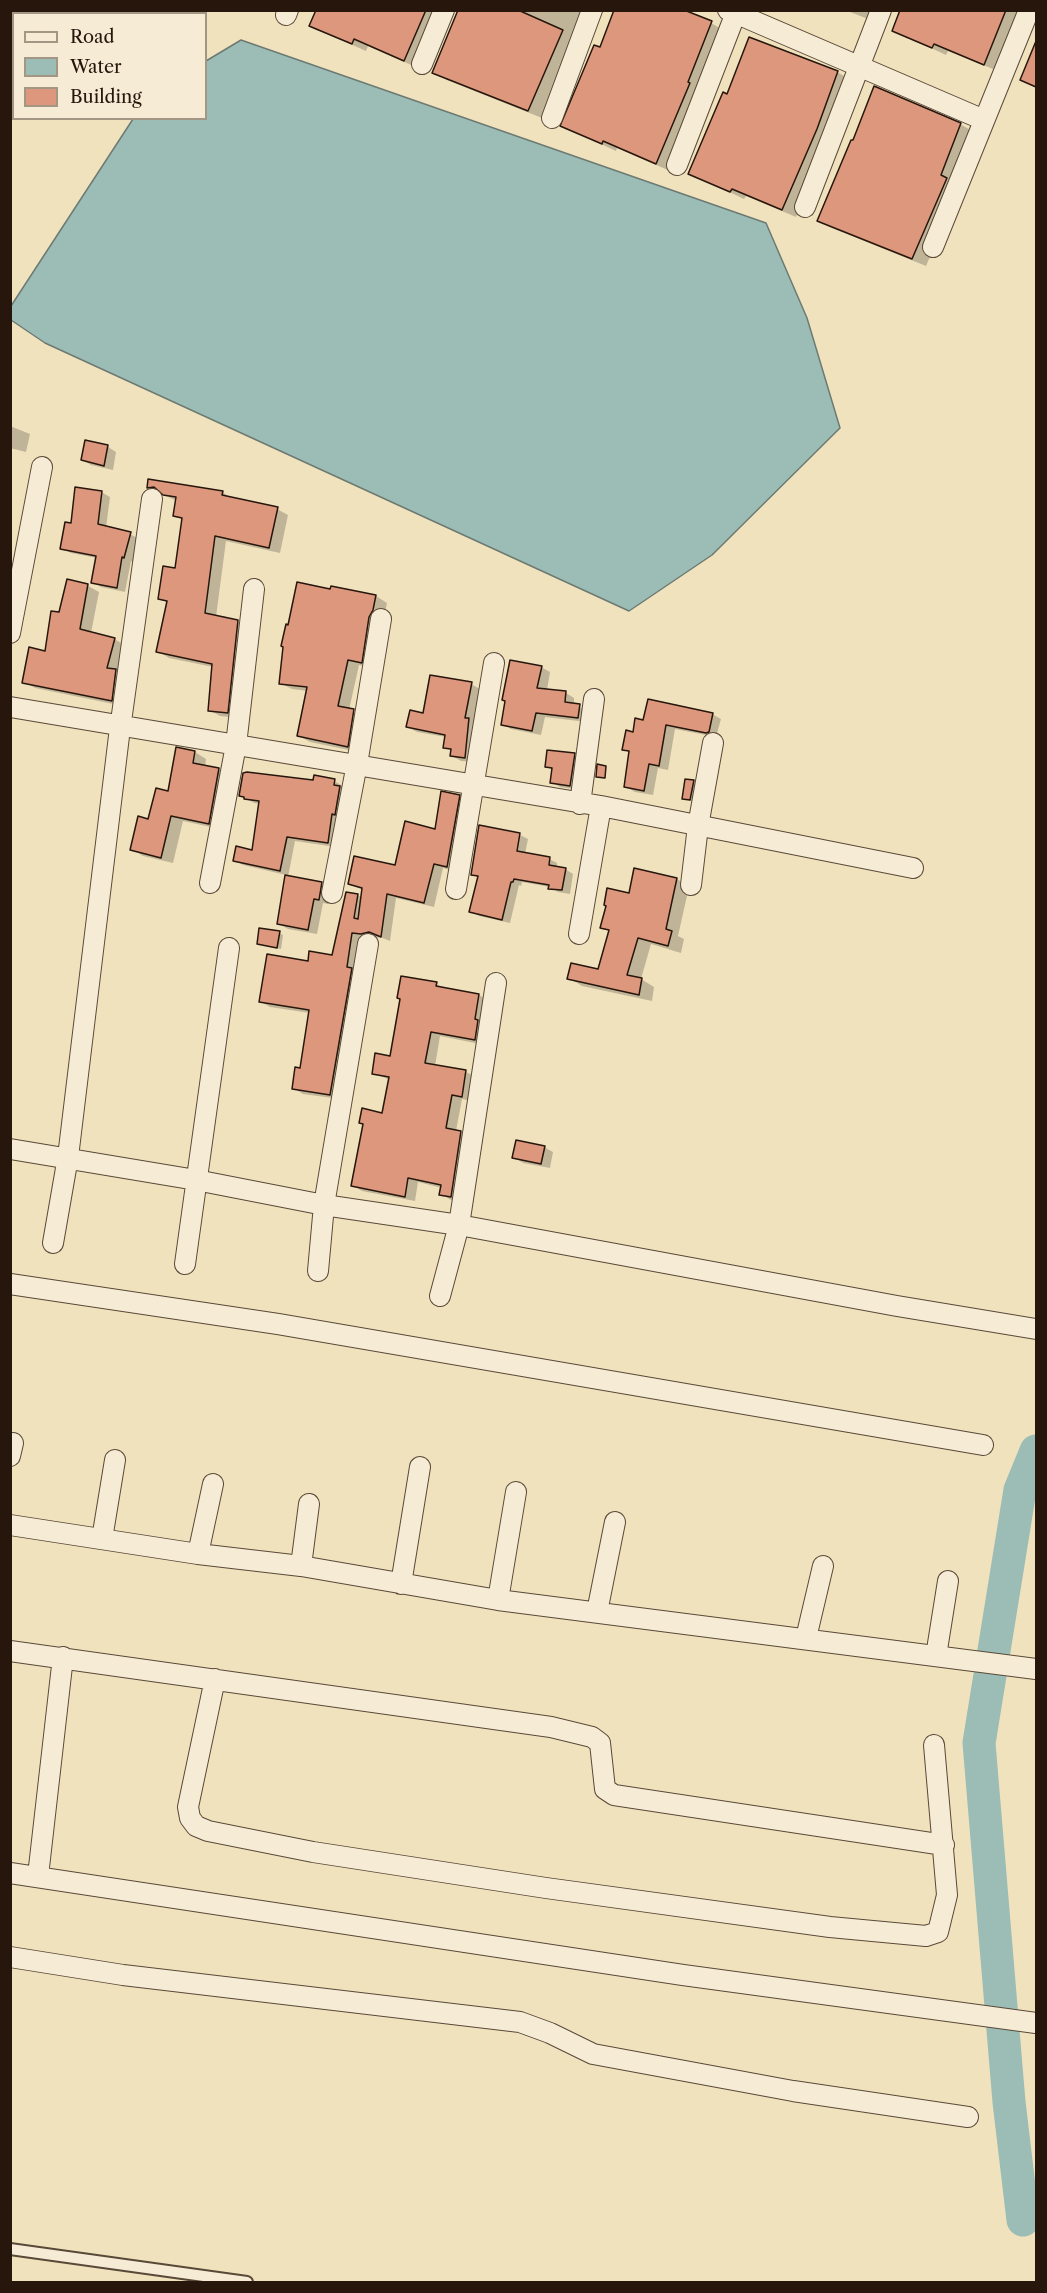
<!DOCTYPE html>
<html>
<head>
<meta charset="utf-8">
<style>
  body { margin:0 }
  #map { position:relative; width:1047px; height:2293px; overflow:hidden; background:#f1e2be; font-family:"Libre Caslon Text",serif }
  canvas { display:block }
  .frame { position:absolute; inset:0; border:12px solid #26160c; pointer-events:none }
  .legend { position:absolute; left:12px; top:12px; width:195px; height:108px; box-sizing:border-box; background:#f6ecd5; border:2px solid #a39685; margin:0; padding:8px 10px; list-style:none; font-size:18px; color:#26160c }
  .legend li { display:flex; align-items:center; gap:12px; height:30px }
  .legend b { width:30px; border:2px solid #a39685 }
</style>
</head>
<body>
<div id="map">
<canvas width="1047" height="2293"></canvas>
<div class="frame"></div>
<ul class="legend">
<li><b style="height:8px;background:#f6ecd5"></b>Road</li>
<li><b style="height:16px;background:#9bbdb6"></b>Water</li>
<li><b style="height:16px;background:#dc977d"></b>Building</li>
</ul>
</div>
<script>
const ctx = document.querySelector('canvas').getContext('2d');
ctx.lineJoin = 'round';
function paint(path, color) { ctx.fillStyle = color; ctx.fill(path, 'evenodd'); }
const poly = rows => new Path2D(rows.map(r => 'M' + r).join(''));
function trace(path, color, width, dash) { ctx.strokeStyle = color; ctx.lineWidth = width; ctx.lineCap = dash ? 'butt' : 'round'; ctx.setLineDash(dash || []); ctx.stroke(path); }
const water = poly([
  [241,40,766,223,807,318,840,428,712,555,629,611,45,343,11,320,11,306,133,119,206,118,206,61,241,40]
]);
const shadow = poly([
  [318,10,443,10,418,68,368,46,366,51,325,33,311,26],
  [460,10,582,10,576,39,542,118,447,80,434,72],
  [845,10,877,10,873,21],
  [902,10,1022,10,998,71,948,51,946,55,894,31],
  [711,23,725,31,670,171,617,148,616,151,562,126,601,49],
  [1036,43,1036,88,1022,80],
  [837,72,851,80,830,137,796,217,746,196,744,199,690,173,728,96],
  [960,124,974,132,960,187,926,266,832,228,818,221],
  [10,426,30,434,26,452,10,448],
  [108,447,116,452,113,470,91,465,82,460],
  [150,481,222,492,233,499,277,509,288,515,280,553,226,541,216,617,238,622,249,628,238,718,220,716,209,710,213,667,169,658,158,651,168,603,159,598,176,570,183,520,174,515,177,501,148,488],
  [101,492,110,497,106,528,130,534,139,539,133,562,131,561,125,592,101,587,93,582,97,558,71,553,62,548],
  [88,586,99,592,91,633,114,639,125,645,123,706,35,688,24,682,46,652,60,613],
  [376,596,387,603,373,668,359,665,349,710,365,717,359,752,310,742,299,736,308,691,292,689,280,683],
  [541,667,550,672,547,690,566,693,574,698,574,705,588,711,587,722,545,717,541,735,511,729,502,724],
  [471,684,480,689,474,722,478,725,473,762,461,761,452,756,452,751,445,747,446,737,417,732,408,727],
  [712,714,721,719,716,737,675,729,668,770,658,768,653,795,635,792,626,787,630,753,624,749,645,721],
  [178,749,195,752,206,759,205,767,219,770,230,776,220,829,183,821,173,863,143,856,132,849,169,793],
  [574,755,583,760,579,790,560,787,552,782,553,770,546,766],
  [334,781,343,786,342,789,348,792,336,847,295,841,288,877,321,884,330,889,328,904,323,903,317,934,288,929,279,924,286,875,243,865,235,860,253,852,260,804,254,803,240,795,314,782],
  [694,782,697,784,694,802,684,798],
  [459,796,469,801,457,872,443,868,434,907,396,898,390,941,380,937,372,939,340,1099,303,1094,293,1088,301,1069,310,1013,270,1007,261,1002,309,962,333,957,358,895,362,898,363,890,349,884,396,867,436,831],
  [480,827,520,835,528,839,525,854,549,859,557,863,557,868,565,869,573,874,570,894,558,892,550,887,522,882,521,886,519,885,510,923,479,916,471,911,479,878,472,874],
  [677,879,689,887,678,936,684,939,681,953,651,944,641,979,654,987,652,1001,582,986,569,978,599,970,610,931,602,927,630,895],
  [279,933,283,935,281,949,258,944],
  [436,984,446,989,479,995,489,1001,485,1045,440,1036,435,1066,466,1072,476,1077,472,1101,462,1099,456,1131,471,1138,461,1202,451,1200,441,1194,442,1188,418,1182,415,1201,362,1191,352,1185,384,1115,390,1080,373,1073,392,1058],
  [544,1147,553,1152,550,1168,523,1163,514,1157]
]);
const river = poly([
  [1023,2220,1009,2102,979,1743,1020,1490,1036,1451]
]);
const building = poly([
  [316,10,426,10,404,61,354,39,352,44,309,26,316,10],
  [458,10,518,10,563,30,528,111,432,73,458,10],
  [614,10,684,10,712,21,688,82,690,83,656,164,603,141,602,144,560,126,594,45,600,47,614,10],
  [900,10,1006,10,984,65,934,44,932,48,892,31,900,10],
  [749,37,838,71,817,129,782,210,732,189,730,192,688,174,723,92,727,94,749,37],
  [1036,41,1036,87,1020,80,1036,41],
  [874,86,961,123,941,175,947,178,912,259,817,221,851,140,853,140,874,86],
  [85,440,108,445,104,466,81,460,85,440],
  [148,479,223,491,222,495,278,507,269,548,215,536,205,613,238,620,228,713,208,711,212,664,156,652,167,601,158,599,163,566,175,568,182,518,173,516,176,497,163,495,154,487,147,488,148,479],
  [75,487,102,491,98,524,131,532,124,558,122,557,117,588,91,583,96,556,60,549,65,522,71,523,75,487],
  [67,579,88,584,80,629,115,638,107,668,116,669,112,701,22,683,29,647,45,651,51,611,59,612,67,579],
  [297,582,330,589,331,586,376,595,373,610,369,617,362,663,348,660,338,706,354,709,348,747,297,736,307,687,279,684,283,647,281,646,286,624,288,625,297,582],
  [510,660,542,666,537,688,566,691,565,702,580,704,578,718,536,713,532,731,501,725,505,701,502,700,510,660],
  [430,675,472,682,465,718,469,718,465,758,450,756,451,749,443,748,445,735,406,727,410,710,423,713,430,675],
  [648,699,713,713,709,732,706,733,666,725,659,766,649,764,644,791,624,787,629,751,622,750,626,730,633,732,635,718,643,720,648,699],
  [176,747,195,751,193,763,219,768,209,824,171,816,161,858,130,850,138,816,148,819,156,788,168,791,176,747],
  [547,750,575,753,570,786,550,783,552,768,545,767,547,750],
  [597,764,606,766,605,778,596,777,597,764],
  [247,772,313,780,314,775,335,779,334,785,340,786,335,815,332,814,328,843,287,837,280,871,233,861,236,846,252,850,259,801,244,799,244,797,239,796,243,773,247,772],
  [685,779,694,780,690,800,682,799,685,779],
  [441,791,460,795,447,867,434,864,424,903,387,894,381,937,369,932,361,934,352,933,347,967,352,968,330,1095,292,1089,295,1067,300,1068,309,1010,259,1002,267,954,308,961,309,951,332,955,346,892,358,894,354,918,358,919,362,888,348,884,354,856,395,865,405,821,435,829,441,791],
  [479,825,520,833,517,851,550,857,549,865,566,868,562,890,548,889,549,885,514,879,513,882,511,882,502,920,469,912,478,876,471,875,479,825],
  [634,868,677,878,666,929,672,931,668,946,638,938,627,975,642,978,639,995,567,979,571,963,598,969,609,930,600,928,606,906,604,905,607,888,629,893,634,868],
  [285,875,322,882,319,900,314,899,308,930,277,924,285,875],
  [259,928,280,931,277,948,257,944,259,928],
  [401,976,437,982,436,986,479,994,475,1019,478,1020,475,1040,431,1032,425,1063,466,1070,462,1097,452,1095,446,1128,461,1131,451,1197,439,1195,441,1185,408,1178,405,1197,351,1186,363,1124,359,1123,362,1108,382,1113,389,1077,372,1074,375,1053,390,1056,400,999,397,998,401,976],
  [516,1140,545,1146,541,1164,512,1158,516,1140]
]);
const lane = poly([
  [10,2249,247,2282]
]);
const street = poly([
  [728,10,984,120],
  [286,15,288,10],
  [422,64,444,10],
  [552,118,592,10],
  [677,165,737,10],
  [805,207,881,10],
  [933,247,1029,10],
  [10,633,42,467],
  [10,707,601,806,913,868],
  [580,804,594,699],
  [210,883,236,745,254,589],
  [691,885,698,826,713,743],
  [456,889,494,663],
  [332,893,357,764,381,619],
  [579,934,601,806],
  [10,1149,196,1180,324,1205,459,1225,897,1306,1036,1329],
  [53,1243,68,1157,119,736,152,499],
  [185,1264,229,948],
  [318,1271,324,1205,368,944],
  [10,1284,278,1324,983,1445],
  [440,1296,459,1225,496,983],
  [10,1456,13,1443],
  [10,1525,198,1554,301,1566,498,1600,1036,1669],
  [102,1539,115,1460],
  [198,1554,213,1484],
  [301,1566,309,1504],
  [401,1584,420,1467],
  [498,1600,516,1492],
  [597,1612,615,1522],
  [806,1638,823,1566],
  [10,1651,551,1727,592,1737,600,1743,605,1789,614,1795,944,1845],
  [936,1656,948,1581],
  [215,1679,188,1807,190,1818,196,1826,208,1831,313,1852,546,1888,830,1927,926,1936,938,1932,947,1895,934,1745],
  [10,1873,683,1975,1036,2023],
  [38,1876,63,1657],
  [10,1957,123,1975,520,2022,550,2033,593,2054,793,2091,968,2117]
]);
paint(water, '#9bbdb6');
trace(water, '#6c7a72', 1.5);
paint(shadow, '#0003');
trace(river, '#9bbdb6', 33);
paint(building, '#dc977d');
trace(building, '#26160c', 1.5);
trace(lane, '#594938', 14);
trace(street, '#594938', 22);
trace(lane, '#f6ecd5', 10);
trace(street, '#f6ecd5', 20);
</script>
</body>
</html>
